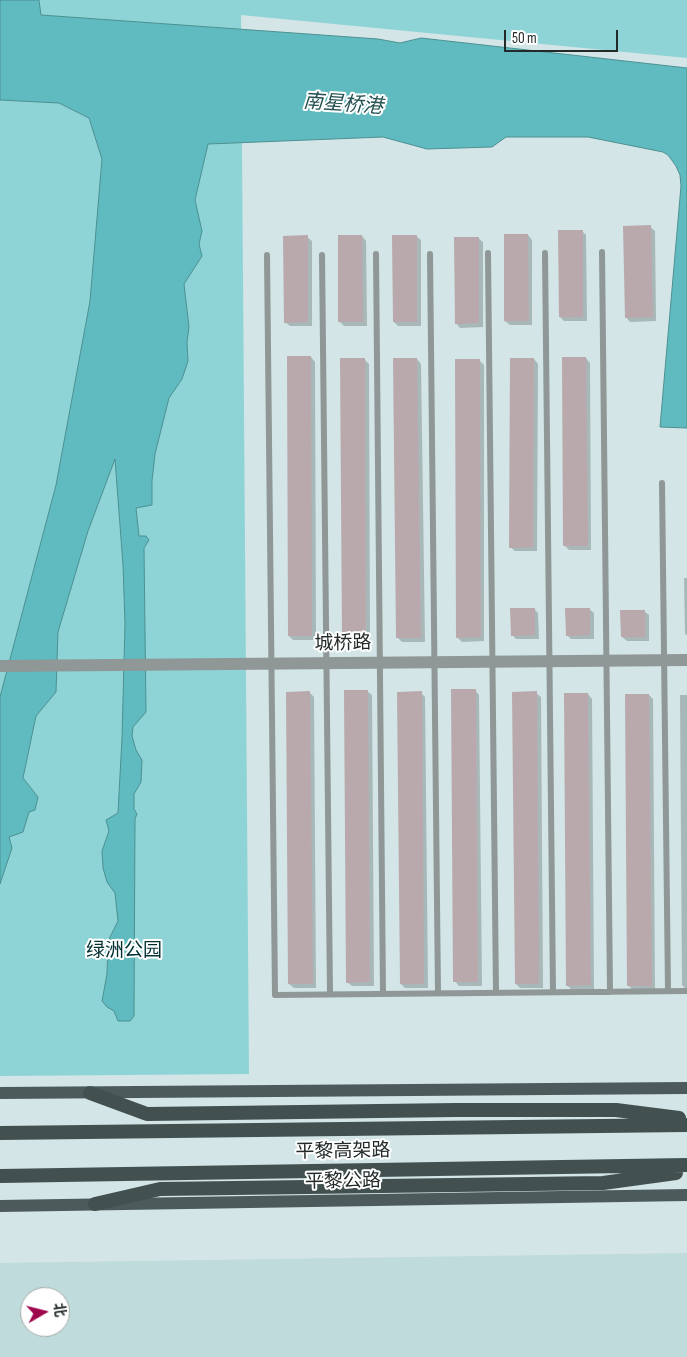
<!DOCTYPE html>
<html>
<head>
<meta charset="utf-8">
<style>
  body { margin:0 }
  #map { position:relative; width:687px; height:1357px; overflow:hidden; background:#d3e5e6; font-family:"Sofia Sans Condensed","Noto Sans SC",sans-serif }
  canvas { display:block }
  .north { position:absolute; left:20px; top:1287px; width:50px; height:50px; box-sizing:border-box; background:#fff; border:1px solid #a7aaaa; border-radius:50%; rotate:82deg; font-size:14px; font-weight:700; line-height:20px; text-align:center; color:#232a2a }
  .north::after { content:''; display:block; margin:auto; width:18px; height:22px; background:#9f074d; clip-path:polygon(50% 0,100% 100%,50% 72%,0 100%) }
  .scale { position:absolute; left:504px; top:30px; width:114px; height:22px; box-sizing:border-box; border:2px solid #232a2a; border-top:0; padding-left:6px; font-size:15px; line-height:18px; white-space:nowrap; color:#232a2a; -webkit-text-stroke:4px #fff; paint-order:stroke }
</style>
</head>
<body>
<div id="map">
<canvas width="687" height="1357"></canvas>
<div class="north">北</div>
<div class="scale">50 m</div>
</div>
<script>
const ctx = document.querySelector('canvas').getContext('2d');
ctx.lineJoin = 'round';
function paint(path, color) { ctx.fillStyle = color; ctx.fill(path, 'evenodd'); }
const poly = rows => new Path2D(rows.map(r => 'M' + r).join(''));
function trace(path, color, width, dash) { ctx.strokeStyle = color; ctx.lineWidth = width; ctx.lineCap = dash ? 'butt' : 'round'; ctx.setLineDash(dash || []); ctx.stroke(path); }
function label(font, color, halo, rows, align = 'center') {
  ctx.font = font + ' "Sofia Sans Condensed","Noto Sans SC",sans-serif'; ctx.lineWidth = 4; ctx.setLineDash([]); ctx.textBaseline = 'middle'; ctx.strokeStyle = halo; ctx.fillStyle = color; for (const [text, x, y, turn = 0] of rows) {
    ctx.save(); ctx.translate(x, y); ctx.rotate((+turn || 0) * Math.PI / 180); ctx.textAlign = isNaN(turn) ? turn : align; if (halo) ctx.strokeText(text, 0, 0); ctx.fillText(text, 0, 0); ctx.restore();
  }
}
const built = poly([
  [687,1253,687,1357,0,1357,0,1263],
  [30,1297,60,1297,60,1327,30,1327]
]);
const green = poly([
  [0,0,687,0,687,58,241,15,249,1074,0,1076]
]);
const water = poly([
  [0,0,39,0,41,15,378,39,400,43,421,38,687,68,687,428,660,427,681,186,680,175,676,166,668,155,663,152,588,137,506,137,492,147,427,149,383,137,208,144,195,200,202,231,199,244,202,256,184,284,189,327,187,342,188,361,182,379,169,398,155,454,152,481,152,505,136,508,139,536,146,536,149,540,144,548,146,712,133,727,132,736,136,750,142,760,141,782,134,794,134,809,137,814,135,819,134,1016,130,1021,118,1021,114,1011,107,1007,102,1001,107,974,108,941,118,921,115,893,107,882,103,868,102,851,109,831,106,820,118,813,122,738,125,623,123,565,115,459,88,531,58,632,56,692,36,716,23,778,38,797,35,810,29,812,23,832,9,837,12,848,0,884,0,697,56,485,90,301,102,159,89,118,59,103,0,100,0,0]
]);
const shadow = poly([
  [650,227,655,231,656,321,630,322,626,317],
  [582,231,586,235,587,321,564,321,560,317],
  [528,235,532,240,532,325,510,325,505,321],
  [362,236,366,241,367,326,344,326,340,322],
  [416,236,421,240,421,326,398,326,394,322],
  [307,237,312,241,312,326,290,326,285,322],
  [478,238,483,242,483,327,460,328,456,323],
  [311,357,315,362,316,640,293,640,289,636],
  [586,358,590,363,591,550,569,550,565,546],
  [364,359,369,364,370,640,347,640,343,636],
  [417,359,421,364,425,642,402,642,398,638],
  [534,359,538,364,537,551,515,551,510,547],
  [479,360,484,365,484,641,462,642,457,637],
  [684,578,687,578,687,635,685,634],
  [534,609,538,613,539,639,516,639,512,635],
  [589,609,594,613,594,639,571,639,567,635],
  [644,611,649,615,649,641,627,641,622,637],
  [475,690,479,695,482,986,459,986,455,981],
  [367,691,372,695,374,986,352,986,347,982],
  [310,693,314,697,316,988,294,988,289,984],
  [421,693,425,697,428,988,405,988,401,984],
  [536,693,541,697,543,988,520,988,516,984],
  [588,694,592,699,594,989,572,990,567,985],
  [649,695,653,699,655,990,633,990,629,986],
  [680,695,687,695,687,990,682,985]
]);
const building = poly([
  [651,225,653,317,625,318,623,226],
  [558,230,583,230,583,317,559,317],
  [504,234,528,234,529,321,504,321],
  [308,235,308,322,284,323,283,236],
  [338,235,362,235,363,322,338,322],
  [392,235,417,235,417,322,393,322],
  [454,237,479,237,479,323,455,324],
  [287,356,311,356,312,636,288,636],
  [562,357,586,357,588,546,563,546],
  [340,358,365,358,366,636,342,637],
  [393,358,417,358,421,638,396,638],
  [510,358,534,358,533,547,509,548],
  [455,359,480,359,481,637,456,638],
  [510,608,535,608,535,635,511,636],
  [565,608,590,608,590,635,566,636],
  [620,610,645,610,645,637,621,637],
  [451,689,476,689,478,982,453,982],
  [344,690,368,690,370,982,346,983],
  [310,691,313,984,288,984,286,692],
  [422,691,424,984,400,984,397,692],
  [537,691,539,984,515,984,512,692],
  [564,693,588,693,591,985,566,986],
  [625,694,649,694,652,986,627,986]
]);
const service = poly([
  [602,252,610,992],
  [488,253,496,993],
  [545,253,553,992],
  [376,254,383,994],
  [430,254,438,993],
  [267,255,275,995,687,991],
  [322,255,330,994],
  [662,483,668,991]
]);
const minor = poly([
  [0,666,687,660]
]);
const primary = poly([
  [0,1093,687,1088],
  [0,1206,687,1195]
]);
const trunk = poly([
  [90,1093,147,1114,456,1110,616,1110,679,1118],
  [0,1133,687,1125],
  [0,1176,687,1165],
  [95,1204,160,1189,603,1183,676,1173]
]);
const streetNames = [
  ["城桥路",343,644,-1],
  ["平黎高架路",343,1152,-1],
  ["平黎公路",343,1182,-1]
];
const parkNames = [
  ["绿洲公园",124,951]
];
const waterNames = [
  ["南星桥港",343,105,4]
];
paint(built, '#c0dbdb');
paint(green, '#8ed4d6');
paint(water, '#5fbbbf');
trace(water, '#4d9092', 1);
paint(shadow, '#0003');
paint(building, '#b9a8ac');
trace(service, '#8f9797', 6);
trace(minor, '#8f9797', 12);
trace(primary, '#4d5a5b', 12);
trace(trunk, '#425050', 14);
label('19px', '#232a2a', '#fff', streetNames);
label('19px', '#023133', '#fff', parkNames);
label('italic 20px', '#275253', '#fff', waterNames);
</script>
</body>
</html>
